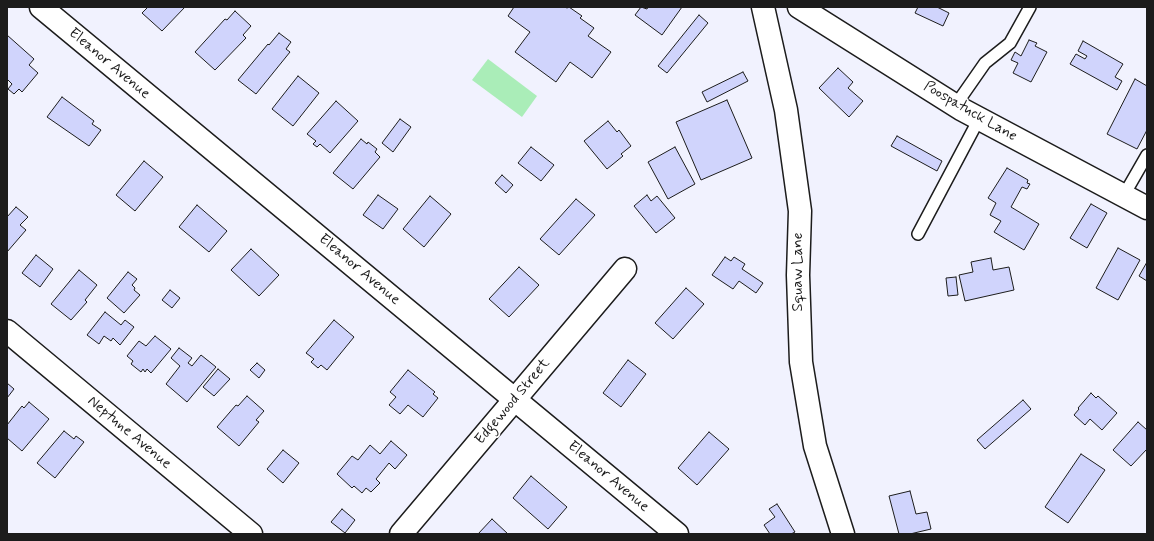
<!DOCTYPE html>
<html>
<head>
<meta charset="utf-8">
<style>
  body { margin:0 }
  #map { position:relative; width:1154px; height:541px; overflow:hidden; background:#f1f2fe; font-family:Mynerve,sans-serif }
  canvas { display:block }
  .frame { position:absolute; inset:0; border:8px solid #1c1c1c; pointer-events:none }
</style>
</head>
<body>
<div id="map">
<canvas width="1154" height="541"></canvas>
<div class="frame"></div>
</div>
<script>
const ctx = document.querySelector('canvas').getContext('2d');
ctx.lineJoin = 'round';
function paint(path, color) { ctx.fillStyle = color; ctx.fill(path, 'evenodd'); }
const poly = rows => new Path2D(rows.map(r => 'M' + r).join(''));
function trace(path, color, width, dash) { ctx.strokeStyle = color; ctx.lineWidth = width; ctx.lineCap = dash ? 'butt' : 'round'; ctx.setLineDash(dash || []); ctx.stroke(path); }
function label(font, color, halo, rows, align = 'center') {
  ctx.font = font + ' Mynerve,sans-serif'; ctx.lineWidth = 3.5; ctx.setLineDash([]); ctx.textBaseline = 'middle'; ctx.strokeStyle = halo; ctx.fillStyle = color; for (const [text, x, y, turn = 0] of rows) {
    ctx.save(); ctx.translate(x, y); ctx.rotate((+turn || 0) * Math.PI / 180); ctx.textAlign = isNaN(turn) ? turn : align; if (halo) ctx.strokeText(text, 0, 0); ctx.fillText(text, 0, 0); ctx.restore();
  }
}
const green = poly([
  [488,59,537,96,522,117,472,80]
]);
const building = poly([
  [148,7,185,7,162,31,142,13,148,7],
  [514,7,565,7,567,8,569,7,582,16,580,18,594,28,588,36,611,52,592,78,570,62,556,82,515,52,530,32,508,16,514,7],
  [641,7,647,9,648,7,682,7,662,35,635,15,641,7],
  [918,7,937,7,949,13,943,26,915,13,918,7],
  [235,11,251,26,243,35,246,38,215,70,195,52,225,19,227,20,235,11],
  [699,15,708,23,667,73,658,66,699,15],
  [279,33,291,42,286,49,290,52,256,94,238,80,268,44,269,45,279,33],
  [7,35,34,59,29,65,38,73,22,92,19,89,14,94,8,89,12,84,8,80,7,81,7,35],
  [1029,40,1037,43,1035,46,1047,52,1031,82,1013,73,1018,63,1011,60,1015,52,1021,56,1029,40],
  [1083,41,1123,64,1115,77,1122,81,1117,90,1070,64,1076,54,1085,59,1087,56,1078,51,1083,41],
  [838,68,853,82,848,88,863,101,849,117,819,88,838,68],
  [743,72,748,81,707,102,702,92,743,72],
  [298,76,319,93,293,126,272,109,298,76],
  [1135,79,1147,86,1147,130,1137,149,1107,134,1135,79],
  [62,97,94,121,92,124,101,130,89,146,47,117,62,97],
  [727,100,752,158,701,180,676,122,727,100],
  [336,101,358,121,330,153,320,144,317,147,313,144,316,141,307,134,336,101],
  [400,119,411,127,393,152,382,143,400,119],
  [608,121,617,132,619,130,631,146,621,154,623,156,607,169,584,141,608,121],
  [897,136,942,161,937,171,891,146,897,136],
  [361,139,367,144,368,142,377,149,375,152,380,157,353,189,333,173,361,139],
  [531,147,554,165,541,181,518,163,531,147],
  [675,147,695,184,668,199,648,162,675,147],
  [144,161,163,177,135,211,116,195,144,161],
  [1007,168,1028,180,1027,183,1030,184,1027,189,1022,187,1011,207,1039,224,1024,250,994,232,1001,221,990,215,996,203,988,198,1007,168],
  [502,175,513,185,506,193,495,183,502,175],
  [378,195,398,209,383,229,363,215,378,195],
  [647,195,651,201,657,196,675,218,656,233,634,206,647,195],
  [430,196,451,214,424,247,403,229,430,196],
  [576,199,595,215,559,255,540,239,576,199],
  [1091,204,1107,213,1087,248,1070,238,1091,204],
  [197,205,227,231,209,252,179,227,197,205],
  [16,207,28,217,20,225,26,230,7,252,7,217,16,207],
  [1118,248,1140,260,1118,300,1096,288,1118,248],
  [251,249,279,275,259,296,231,270,251,249],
  [36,255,53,269,40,287,22,273,36,255],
  [725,257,731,261,734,257,745,264,742,269,763,283,756,293,739,281,733,289,712,275,725,257],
  [991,258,993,270,1009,267,1014,290,965,301,959,275,973,272,971,262,991,258],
  [1147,262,1147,281,1139,276,1147,262],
  [519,267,539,285,509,317,489,299,519,267],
  [79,270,97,285,85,300,87,302,71,320,51,304,79,270],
  [128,272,137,279,132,285,135,288,134,290,140,295,124,313,107,298,128,272],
  [956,277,958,295,948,296,946,278,956,277],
  [686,288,704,304,673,339,655,323,686,288],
  [170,290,180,298,172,308,162,300,170,290],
  [105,312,121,325,125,320,134,327,120,345,113,338,111,341,104,336,99,344,87,335,105,312],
  [334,320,354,337,327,370,321,365,318,368,311,362,314,359,306,353,334,320],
  [155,336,171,349,151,373,147,369,145,372,143,369,141,372,131,364,133,361,127,356,139,341,146,346,155,336],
  [179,348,192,358,188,363,192,366,201,355,216,367,187,402,166,384,180,366,171,358,179,348],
  [628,360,646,374,621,407,603,393,628,360],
  [257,363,265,370,259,378,250,370,257,363],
  [218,369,230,379,214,396,203,387,218,369],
  [408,370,435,392,433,394,438,398,423,417,408,405,400,414,389,405,396,397,390,392,408,370],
  [7,383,14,389,7,398,7,383],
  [1091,393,1096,398,1098,396,1117,413,1102,430,1090,419,1085,425,1074,415,1079,409,1078,408,1091,393],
  [247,396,264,411,256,420,259,422,239,446,217,427,236,405,238,406,247,396],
  [1023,400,1031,409,985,449,977,440,1023,400],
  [29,402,49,419,22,451,7,438,7,425,22,406,24,408,29,402],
  [1138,422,1147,430,1147,449,1131,466,1113,450,1138,422],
  [64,431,74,439,76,436,84,442,55,478,37,463,64,431],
  [709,432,729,449,697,485,678,468,709,432],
  [391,441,407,455,395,469,389,463,376,479,380,483,371,492,366,488,362,493,354,486,352,488,337,474,352,456,358,460,370,445,380,454,391,441],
  [283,450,299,463,283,483,267,469,283,450],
  [1081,454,1105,470,1068,523,1045,507,1081,454],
  [531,476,567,507,548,529,513,498,531,476],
  [910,491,916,514,927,512,931,529,910,534,899,534,889,496,910,491],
  [777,504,795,532,791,534,770,534,764,525,775,517,769,509,777,504],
  [342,509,355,520,345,533,331,522,342,509],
  [492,519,508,534,478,534,492,519]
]);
const service = poly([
  [955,106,985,63,1010,43,1030,7],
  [1124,195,1147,155],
  [918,234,979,119]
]);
const minor = poly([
  [41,7,677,534],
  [763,7,786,110,800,211,798,275,801,362,815,446,843,534],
  [799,7,961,109,1147,208],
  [7,331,251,534],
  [401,534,625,269]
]);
const streetNames = [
  ["Eleanor Avenue",109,64,40],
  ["Poospatuck Lane",970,112,30],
  ["Eleanor Avenue",359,270,40],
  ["Squaw Lane",799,272,-90],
  ["Edgewood Street",513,402,-50],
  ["Neptune Avenue",129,433,40],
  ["Eleanor Avenue",608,477,40]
];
paint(green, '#aaedb8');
paint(building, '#d0d4fc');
trace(building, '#1c1c1c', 1);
trace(service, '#1c1c1c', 14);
trace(minor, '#1c1c1c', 25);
trace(service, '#fff', 11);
trace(minor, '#fff', 22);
label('15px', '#1c1c1c', '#fff', streetNames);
</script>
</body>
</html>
